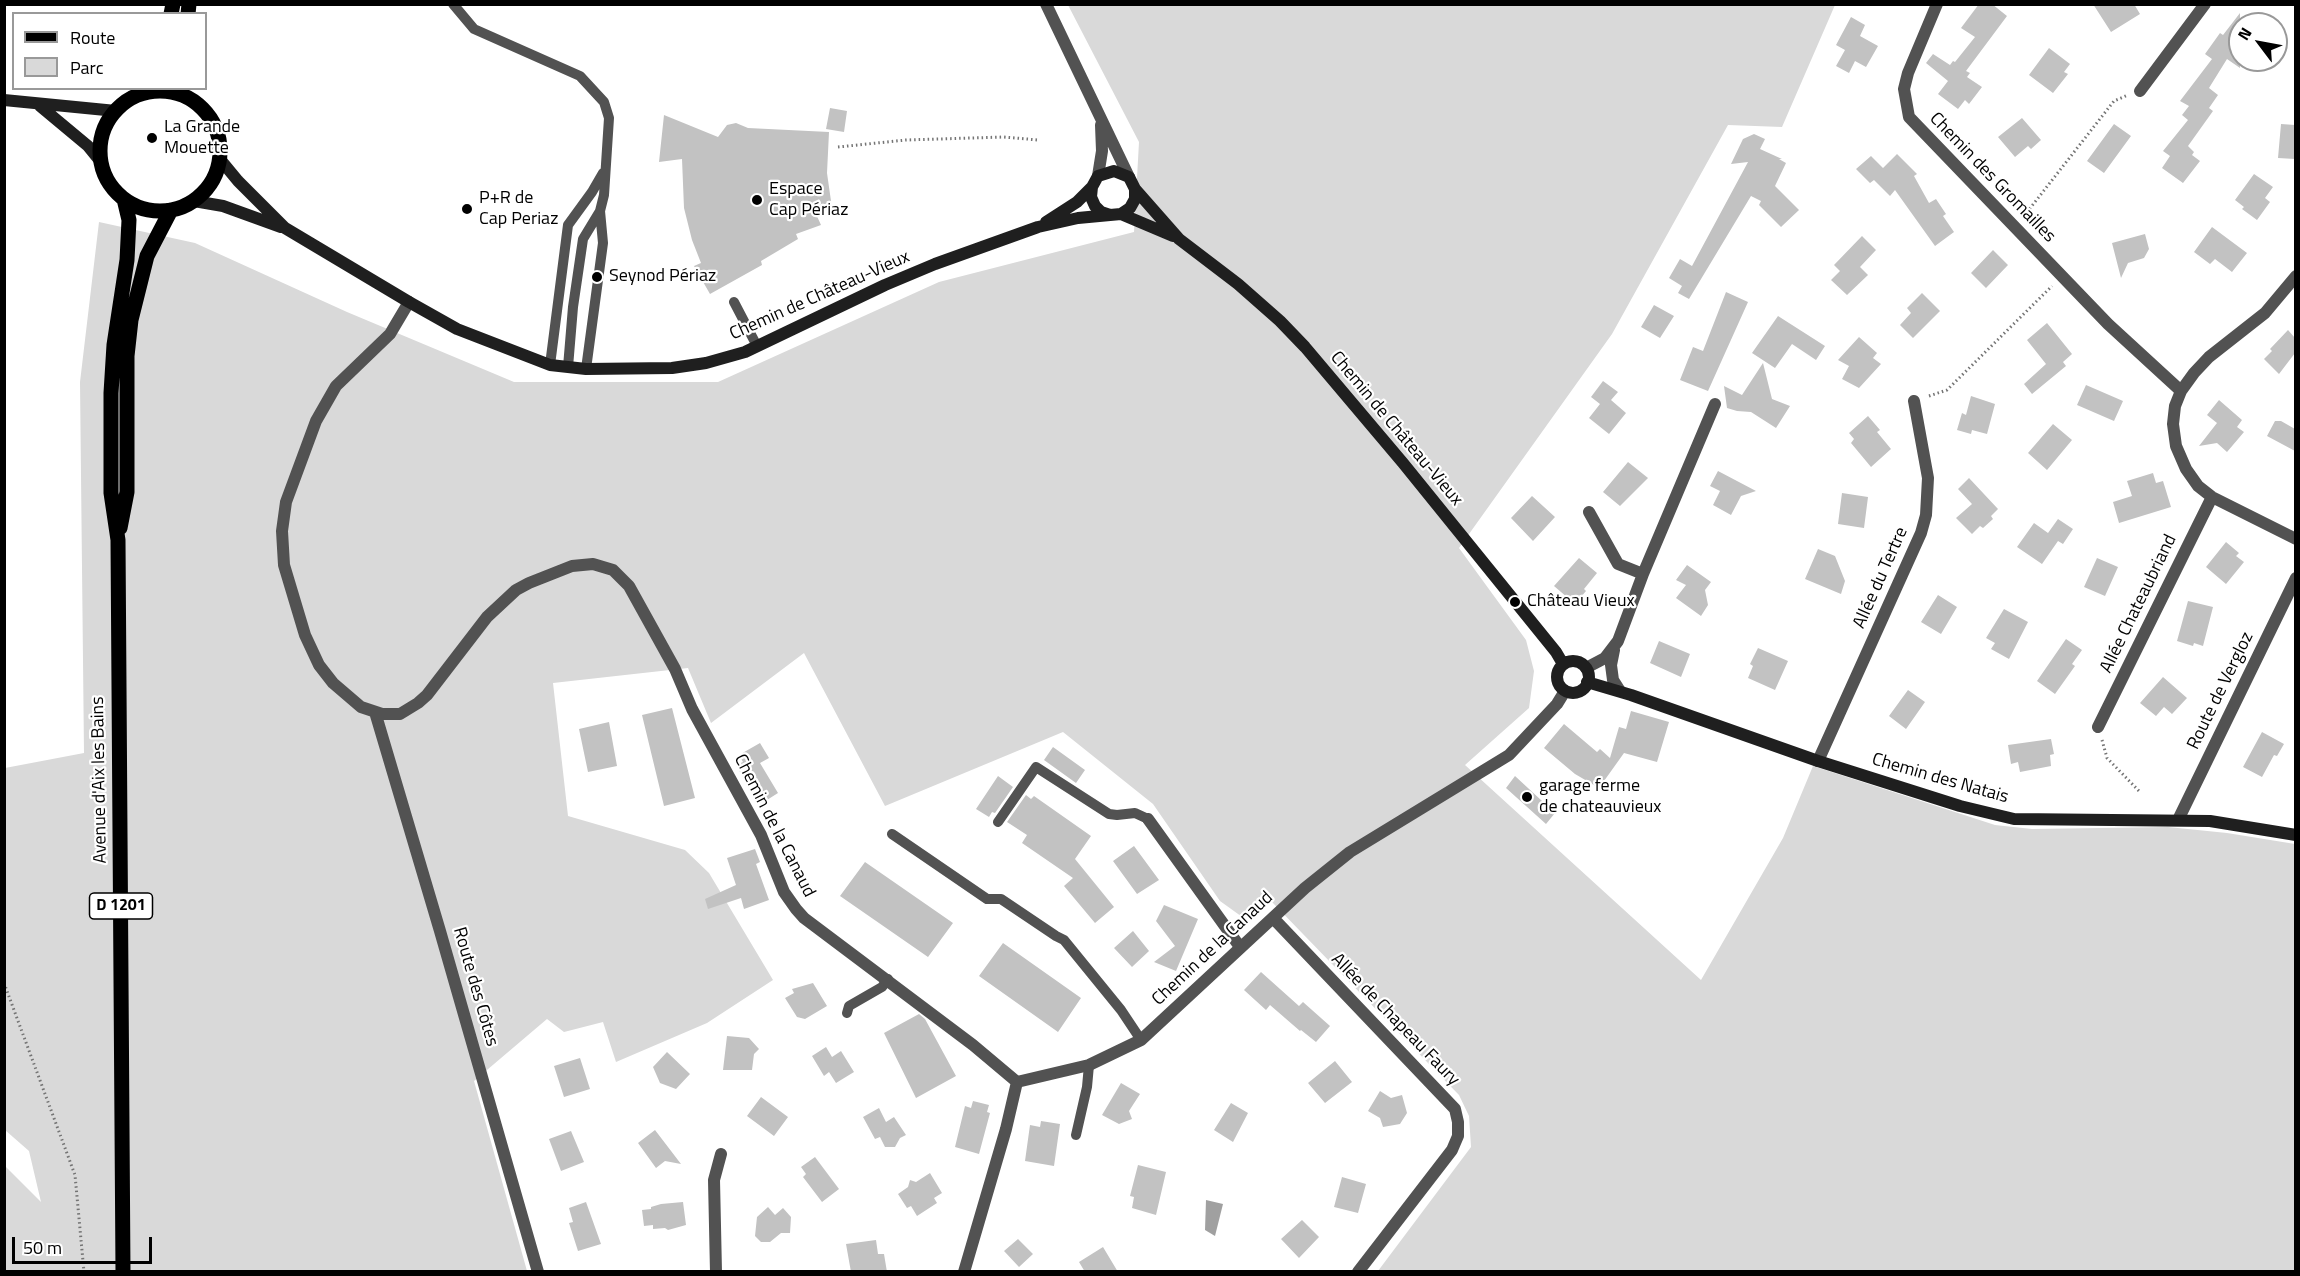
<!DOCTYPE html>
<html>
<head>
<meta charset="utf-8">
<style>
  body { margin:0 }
  #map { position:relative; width:2300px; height:1276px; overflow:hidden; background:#fff; font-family:"Titillium Web",sans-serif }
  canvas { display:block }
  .frame { position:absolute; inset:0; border:6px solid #000; pointer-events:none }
  .legend { position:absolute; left:12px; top:12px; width:195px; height:78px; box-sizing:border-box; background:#fff; border:2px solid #999; margin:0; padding:8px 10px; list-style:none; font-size:18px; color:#000 }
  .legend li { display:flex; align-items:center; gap:12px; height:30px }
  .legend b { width:30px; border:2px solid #999 }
  .north { position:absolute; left:2228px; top:12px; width:60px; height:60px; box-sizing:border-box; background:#fff; border:2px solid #999; border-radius:50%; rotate:302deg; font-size:16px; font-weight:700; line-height:24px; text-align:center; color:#000 }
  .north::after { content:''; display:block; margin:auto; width:21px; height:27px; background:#000; clip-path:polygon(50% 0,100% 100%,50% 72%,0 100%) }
  .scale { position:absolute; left:12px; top:1237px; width:140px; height:27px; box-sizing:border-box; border:3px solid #000; border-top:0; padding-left:8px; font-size:18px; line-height:21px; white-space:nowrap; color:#000; -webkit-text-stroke:4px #fff; paint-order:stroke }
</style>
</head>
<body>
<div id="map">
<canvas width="2300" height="1276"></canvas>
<div class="frame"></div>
<ul class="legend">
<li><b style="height:8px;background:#000"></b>Route</li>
<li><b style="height:16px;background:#d9d9d9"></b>Parc</li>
</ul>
<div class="north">N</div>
<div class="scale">50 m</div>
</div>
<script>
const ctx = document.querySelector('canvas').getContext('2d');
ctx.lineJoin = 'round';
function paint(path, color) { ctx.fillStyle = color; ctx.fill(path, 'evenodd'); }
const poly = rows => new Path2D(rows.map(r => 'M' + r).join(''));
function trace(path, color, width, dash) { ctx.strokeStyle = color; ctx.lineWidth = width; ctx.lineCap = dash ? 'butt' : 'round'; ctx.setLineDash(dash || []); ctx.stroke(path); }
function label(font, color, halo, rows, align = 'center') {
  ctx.font = font + ' "Titillium Web",sans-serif'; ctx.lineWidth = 4.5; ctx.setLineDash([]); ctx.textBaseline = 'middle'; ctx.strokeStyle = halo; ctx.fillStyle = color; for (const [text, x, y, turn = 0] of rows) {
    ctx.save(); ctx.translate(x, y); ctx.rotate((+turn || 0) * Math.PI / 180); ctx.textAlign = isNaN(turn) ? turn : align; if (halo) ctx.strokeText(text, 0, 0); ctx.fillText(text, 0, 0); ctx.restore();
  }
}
const green = poly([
  [1068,5,1835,5,1782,127,1728,125,1612,334,1459,548,1526,640,1534,671,1529,708,1465,765,1701,980,1783,838,1813,766,1995,825,2032,829,2168,827,2227,833,2295,844,2295,1271,1378,1271,1471,1147,1469,1116,1459,1095,1271,901,1245,919,1220,901,1153,804,1063,732,885,806,804,653,711,723,688,668,553,683,568,816,685,850,709,873,773,980,707,1023,616,1062,603,1022,564,1032,547,1019,474,1081,527,1271,5,1271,4,1165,41,1202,29,1151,5,1130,5,768,84,753,80,382,99,222,195,243,347,312,514,382,718,382,939,282,1134,232,1139,142]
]);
const water = poly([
  [1206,1200,1223,1204,1215,1236,1205,1230]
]);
const building = poly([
  [1979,4,1992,4,2007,16,1966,71,1970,73,1967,77,1982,87,1969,104,1965,100,1958,109,1938,94,1948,81,1926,63,1933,54,1950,65,1953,61,1955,62,1975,37,1961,28],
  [2093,4,2134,4,2140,14,2111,32],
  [2240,13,2240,68,2227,59,2209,88,2218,95,2209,108,2213,111,2188,146,2194,152,2192,155,2200,161,2183,183,2162,168,2170,156,2163,151,2188,120,2182,115,2189,106,2180,101,2212,59,2205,54,2220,33,2223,35],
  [1851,17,1865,25,1860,36,1878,46,1866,67,1855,61,1849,73,1836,66,1845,50,1836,45],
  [2049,48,2070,64,2064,72,2068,74,2053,93,2029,75],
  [830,108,847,111,844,132,826,129],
  [664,115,718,137,727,125,736,123,748,128,829,132,827,173,832,208,816,214,821,225,796,234,798,239,761,261,762,265,710,294,694,266,701,263,692,240,684,208,682,159,659,162],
  [2022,118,2041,140,2031,149,2028,146,2015,157,1998,137],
  [2114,124,2131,136,2104,173,2087,161],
  [2281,124,2295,125,2295,159,2278,158],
  [1754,134,1765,139,1760,149,1782,159,1779,159,1786,163,1775,186,1799,210,1781,227,1759,205,1761,201,1751,196,1689,299,1678,293,1682,286,1669,278,1680,259,1692,266,1748,162,1731,164,1743,139],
  [1897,154,1917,174,1914,176,1929,203,1936,199,1946,214,1943,216,1954,232,1935,246,1895,190,1890,196,1874,180,1870,183,1856,169,1871,156,1883,168],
  [2254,174,2273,187,2265,198,2270,202,2257,220,2242,209,2244,207,2235,200],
  [2212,227,2247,253,2232,272,2215,259,2210,264,2194,252],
  [2145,234,2149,249,2144,258,2128,263,2121,278,2112,243],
  [1862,236,1876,250,1860,267,1868,275,1847,295,1831,280,1840,271,1834,265],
  [1993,250,2008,265,1986,288,1971,273],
  [1726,292,1748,302,1708,391,1680,380,1693,347,1703,351],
  [1922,293,1940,311,1913,338,1900,325,1911,313,1907,308],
  [1654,305,1674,316,1660,338,1641,327],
  [1778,316,1825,346,1816,360,1792,344,1775,368,1752,353],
  [2047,323,2072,354,2063,362,2066,366,2032,394,2024,384,2046,364,2027,340],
  [2288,330,2295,338,2295,353,2279,374,2264,359,2272,351,2270,349],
  [1859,337,1877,353,1873,358,1881,364,1859,388,1842,379,1849,366,1838,360],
  [1763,363,1772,399,1790,406,1776,428,1751,412,1737,411,1727,408,1724,386,1742,395],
  [1603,381,1618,392,1611,400,1626,413,1609,434,1589,418,1600,404,1591,397],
  [2086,385,2123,401,2114,421,2077,405],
  [1971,396,1995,404,1987,434,1972,430,1971,434,1957,430,1962,413,1966,415],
  [2219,400,2242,420,2237,427,2244,432,2227,452,2217,443,2199,446,2217,423,2207,415],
  [1868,416,1880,430,1877,432,1891,449,1871,467,1851,443,1854,439,1849,433],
  [2275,421,2281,421,2295,429,2295,451,2267,436],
  [2053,424,2072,440,2047,470,2028,453],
  [1628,462,1648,478,1620,506,1603,492],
  [1718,471,1756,491,1741,496,1731,515,1713,505,1720,491,1710,486],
  [2153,473,2156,483,2163,481,2171,507,2119,523,2113,502,2132,496,2127,481],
  [1969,478,1998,509,1991,516,1993,519,1983,528,1980,526,1972,534,1956,518,1972,504,1958,489],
  [1842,493,1868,497,1864,528,1838,524],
  [1532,496,1555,517,1533,541,1511,518],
  [2058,519,2073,529,2063,544,2058,541,2042,564,2017,547,2034,523,2048,533],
  [2226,542,2239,553,2236,556,2244,562,2226,584,2206,567],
  [1818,549,1835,556,1845,581,1841,594,1805,579],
  [1579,558,1597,573,1584,589,1586,591,1575,604,1554,586],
  [2097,558,2118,567,2105,596,2084,587],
  [1687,565,1711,582,1705,590,1708,605,1701,616,1676,598,1686,585,1676,580],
  [1938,595,1957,607,1941,634,1921,622],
  [2188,601,2213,607,2203,646,2194,643,2193,646,2177,641],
  [2004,609,2028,622,2009,659,1991,649,1995,643,1986,638],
  [2066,639,2082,650,2072,664,2075,666,2055,694,2037,681],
  [1659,641,1690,654,1681,677,1650,663],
  [1758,648,1788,661,1775,690,1748,678,1753,666,1750,664],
  [2163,677,2187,698,2172,714,2164,707,2156,716,2140,703],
  [1908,690,1925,702,1906,729,1889,716],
  [672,708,695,798,664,806,642,715],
  [1631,711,1669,722,1657,762,1624,753,1599,788,1575,774,1544,748,1564,724,1597,752,1600,749,1610,758,1619,727,1626,729],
  [609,722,617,766,588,772,579,729],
  [2262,732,2284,744,2277,756,2274,755,2262,777,2243,767],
  [2051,739,2054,754,2050,755,2051,766,2020,772,2018,762,2011,764,2008,745],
  [760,743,769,758,760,763,778,793,759,805,736,765,743,762,739,755],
  [1053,747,1085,770,1076,783,1044,760],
  [998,776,1013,787,995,813,992,812,989,817,976,809],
  [1515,776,1555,813,1546,824,1506,788],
  [1026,795,1031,799,1034,796,1091,836,1075,859,1114,907,1095,923,1064,886,1073,878,1022,843,1027,835,1007,822],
  [1134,846,1159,880,1137,894,1113,861],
  [755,849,760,862,756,864,769,900,744,909,741,898,708,909,705,899,736,885,727,858],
  [865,862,953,923,928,957,840,896],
  [1164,905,1198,919,1176,971,1154,962,1175,946,1156,921],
  [1133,931,1149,951,1132,967,1114,948],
  [1003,943,1081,998,1058,1032,979,976],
  [1261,972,1299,1006,1303,1002,1330,1026,1316,1042,1301,1030,1300,1031,1270,1005,1266,1010,1244,990],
  [813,983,827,1006,805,1019,797,1017,785,998,794,993,792,989],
  [919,1014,925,1019,956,1076,916,1098,884,1033],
  [727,1036,749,1038,759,1049,754,1054,752,1070,723,1070],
  [826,1047,832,1057,841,1051,854,1072,836,1083,829,1072,824,1076,812,1056],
  [667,1052,690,1074,676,1089,660,1083,653,1067],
  [580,1058,590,1089,564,1097,554,1066],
  [1335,1061,1352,1082,1325,1103,1308,1083],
  [1121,1083,1140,1094,1129,1111,1132,1119,1119,1124,1102,1115],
  [1380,1091,1391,1098,1402,1095,1407,1113,1400,1124,1383,1127,1380,1118,1368,1111],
  [761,1097,788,1117,774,1136,747,1116],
  [973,1101,989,1105,987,1112,990,1113,979,1154,955,1147,965,1106,971,1108],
  [1231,1103,1248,1113,1233,1142,1214,1130],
  [879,1108,886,1122,894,1117,906,1135,900,1138,895,1147,885,1147,880,1137,875,1139,863,1117],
  [1041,1121,1060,1124,1054,1166,1025,1161,1030,1125,1040,1127],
  [655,1130,681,1164,665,1161,656,1168,638,1143],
  [571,1131,584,1162,561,1171,549,1139],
  [815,1157,839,1189,822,1202,803,1177,806,1174,801,1167],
  [1138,1165,1166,1172,1156,1215,1132,1208,1134,1197,1130,1196],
  [930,1173,942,1193,934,1198,937,1203,917,1216,911,1206,907,1208,898,1194,908,1187,910,1180,916,1182],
  [1342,1177,1366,1184,1358,1213,1334,1207],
  [586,1202,601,1244,578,1251,569,1223,573,1222,569,1208],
  [683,1202,686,1225,668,1230,665,1228,653,1229,653,1225,644,1226,642,1210,651,1209,651,1207,661,1204],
  [768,1207,775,1215,783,1208,791,1217,790,1233,781,1233,770,1242,761,1242,755,1236,757,1217],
  [1302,1220,1319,1237,1299,1258,1281,1239],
  [1018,1239,1033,1254,1019,1267,1004,1251],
  [876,1240,878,1254,884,1254,887,1272,851,1272,846,1244],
  [1103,1247,1118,1272,1085,1272,1079,1262]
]);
const path = poly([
  [838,147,906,140,1004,137,1038,140],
  [2024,216,2114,101,2128,95],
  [1929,396,1947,390,2052,286],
  [2102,740,2107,758,2139,791],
  [4,983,75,1175,84,1272]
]);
const lane = poly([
  [453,4,474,29,580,76,604,102,609,118,604,195,600,211,603,243,586,369],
  [734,302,757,346],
  [550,365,568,225,592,192,603,173],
  [568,367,573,307,583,239,600,211],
  [998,822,1036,767,1109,814,1117,815,1135,813,1148,819],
  [892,834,987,899,1001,899,1056,936,1064,940,1121,1010,1141,1040],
  [847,1013,849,1006,882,987,888,979],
  [1076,1135,1087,1087,1089,1065]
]);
const street = poly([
  [1046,4,1129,177],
  [1937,4,1908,73,1904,89,1909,117,2108,324,2181,391],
  [2140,91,2205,4],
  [1098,176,1102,151,1101,125],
  [2296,276,2265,313,2209,357,2194,373,2181,391,2175,406,2173,424,2176,446,2186,469,2198,486,2212,497,2296,539],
  [409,302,390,334,336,386,316,421,286,502,282,531,284,565,305,635,319,665,333,683,361,707,382,714,400,714,418,703,427,695,487,617,516,590,529,583,572,566,593,564,613,570,629,586,675,669,692,709,761,835,784,892,796,909,804,918,973,1045,1017,1082,1089,1065,1141,1040,1305,888,1350,852,1509,755,1557,704,1565,691],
  [1589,512,1618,564,1643,574],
  [1614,650,1611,665,1613,680,1620,691],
  [1586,668,1605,658,1618,641,1643,574,1715,404],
  [375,712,440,931,538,1272],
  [2098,727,2212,497],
  [1818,761,1921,533,1926,515,1928,478,1914,401],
  [1148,819,1240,947],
  [2178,820,2296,578],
  [1273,918,1455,1109,1458,1122,1458,1136,1452,1150,1358,1272],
  [716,1272,714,1180,721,1154],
  [964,1272,1006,1129,1017,1082]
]);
const secondary = poly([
  [4,100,116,111],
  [40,106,88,146,101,162],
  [219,158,238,181,285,228,409,302,457,329,550,365,586,369,672,368,706,363,745,352,885,285,935,264,1038,227,1078,218,1110,215,1121,214,1130,208,1135,199,1135,189,1129,177,1114,171,1098,176,1092,187,1091,197,1095,206,1101,212,1110,215],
  [1135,189,1179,239,1238,284,1280,321,1305,347,1403,463,1556,652,1563,664],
  [194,201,223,206,281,227],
  [1121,214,1173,236],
  [1046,222,1077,202,1092,187],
  '1557 677a16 16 0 1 1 32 0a16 16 0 1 1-32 0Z',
  [1587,682,1631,695,1818,761,1960,806,2014,819,2210,821,2296,835]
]);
const primary = poly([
  [171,14,173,4],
  [188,14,189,4],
  '100 151a60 60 0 1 1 120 0a60 60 0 1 1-120 0Z',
  [120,528,127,492,127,356,131,320,147,256,171,210],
  [123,1272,118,540,111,493,111,393,114,345,127,260,129,220,124,199]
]);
const markers = [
  [152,138,6,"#000"],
  [757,200,6,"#000"],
  [467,209,6,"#000"],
  [597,277,6,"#000"],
  [1515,602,6,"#000"],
  [1527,797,6,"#000"]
];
const shields = [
  [121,906,63]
];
const shieldNames = [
  ["D 1201",121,906]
];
const poiNames = [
  ["La Grande",164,128],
  ["Mouette",164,149],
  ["Espace",769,190],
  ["Cap Périaz",769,211],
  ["P+R de",479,199],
  ["Cap Periaz",479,220],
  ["Seynod Périaz",609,277],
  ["Château Vieux",1527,602],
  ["garage ferme",1539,787],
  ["de chateauvieux",1539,808]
];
const streetNames = [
  ["Chemin des Gromailles",1992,178,46],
  ["Chemin de Château-Vieux",820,296,-24],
  ["Chemin de Château-Vieux",1396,429,50],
  ["Allée du Tertre",1881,578,-66],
  ["Allée Chateaubriand",2139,604,-64],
  ["Route de Vergloz",2221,691,-64],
  ["Chemin des Natais",1940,779,16],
  ["Avenue d'Aix les Bains",100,780,-91],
  ["Chemin de la Canaud",774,826,63],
  ["Chemin de la Canaud",1213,949,-43],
  ["Route des Côtes",475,987,74],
  ["Allée de Chapeau Faury",1395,1020,46]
];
paint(green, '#d9d9d9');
paint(water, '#a0a0a0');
paint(building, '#c2c2c2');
trace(path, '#747474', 3, [1.5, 3]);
trace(lane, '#525252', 10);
trace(street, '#525252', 12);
trace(secondary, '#1f1f1f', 12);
trace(primary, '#000', 15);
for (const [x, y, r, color] of markers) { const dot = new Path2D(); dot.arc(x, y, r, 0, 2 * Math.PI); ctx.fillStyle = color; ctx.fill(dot); trace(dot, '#fff', 2); }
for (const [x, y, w] of shields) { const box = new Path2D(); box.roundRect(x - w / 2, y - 13, w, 26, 4.5); ctx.fillStyle = '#fff'; ctx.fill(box); trace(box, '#000', 1.5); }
label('bold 16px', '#000', null, shieldNames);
label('18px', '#000', '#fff', poiNames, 'left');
label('18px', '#000', '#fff', streetNames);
</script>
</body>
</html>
